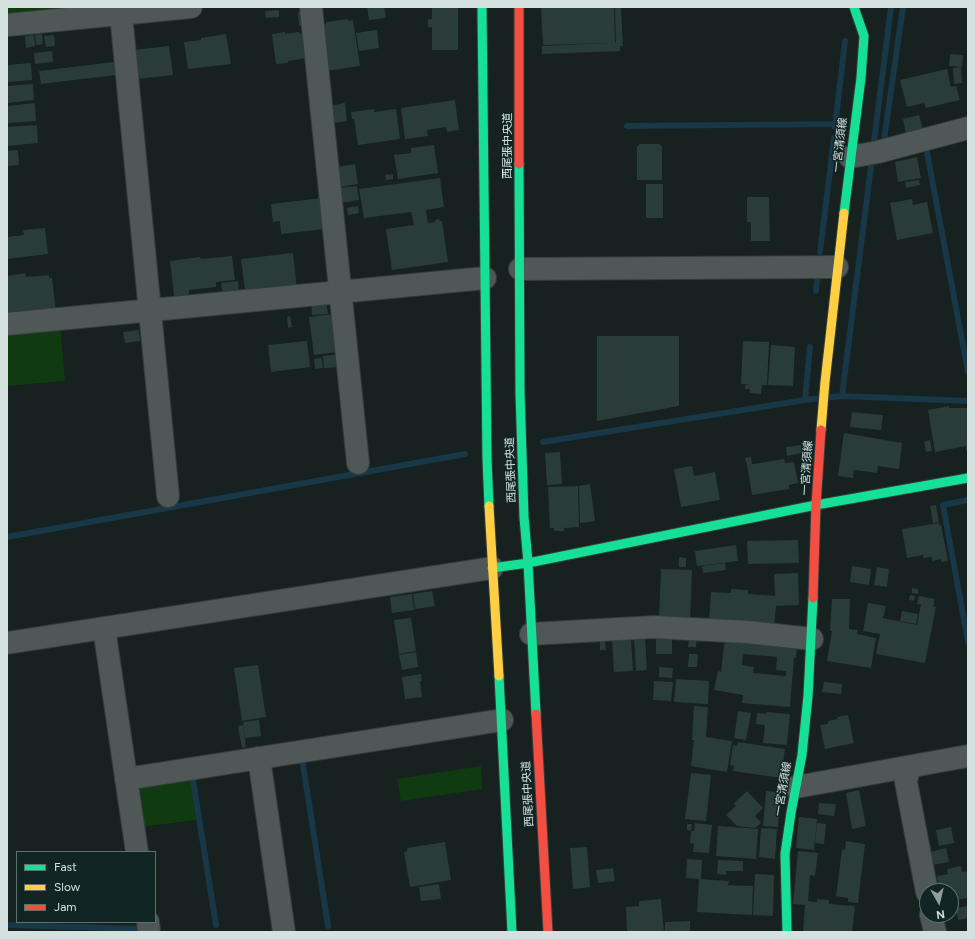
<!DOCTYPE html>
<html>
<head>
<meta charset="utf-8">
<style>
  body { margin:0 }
  #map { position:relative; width:975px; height:939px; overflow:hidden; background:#162120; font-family:Figtree,sans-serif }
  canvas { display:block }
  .frame { position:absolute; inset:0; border:8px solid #d5e1df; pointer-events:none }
  .legend { position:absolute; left:16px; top:851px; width:140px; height:72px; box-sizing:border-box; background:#112624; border:1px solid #5f716f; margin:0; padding:5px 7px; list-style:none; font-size:12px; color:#d5e1df }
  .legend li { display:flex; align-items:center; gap:8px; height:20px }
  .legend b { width:20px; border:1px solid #5f716f }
  .north { position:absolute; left:919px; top:883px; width:40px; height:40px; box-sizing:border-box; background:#112624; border:1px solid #5f716f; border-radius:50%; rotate:172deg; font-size:11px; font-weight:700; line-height:16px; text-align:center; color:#d5e1df }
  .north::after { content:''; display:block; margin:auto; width:14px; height:18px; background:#929e9c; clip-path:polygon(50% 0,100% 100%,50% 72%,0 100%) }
</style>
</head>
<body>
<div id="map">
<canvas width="975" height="939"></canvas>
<div class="frame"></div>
<ul class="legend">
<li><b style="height:5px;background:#16e098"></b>Fast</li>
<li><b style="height:5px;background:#ffcf43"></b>Slow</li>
<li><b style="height:5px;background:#f24e42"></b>Jam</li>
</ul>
<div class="north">N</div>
</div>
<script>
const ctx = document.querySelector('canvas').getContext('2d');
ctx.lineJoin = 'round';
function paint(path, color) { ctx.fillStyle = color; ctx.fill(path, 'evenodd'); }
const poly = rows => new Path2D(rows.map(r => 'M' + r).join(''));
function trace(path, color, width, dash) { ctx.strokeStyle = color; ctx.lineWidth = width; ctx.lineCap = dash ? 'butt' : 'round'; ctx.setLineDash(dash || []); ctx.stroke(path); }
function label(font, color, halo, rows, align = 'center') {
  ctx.font = font + ' Figtree,"Noto Sans JP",sans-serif'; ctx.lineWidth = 3; ctx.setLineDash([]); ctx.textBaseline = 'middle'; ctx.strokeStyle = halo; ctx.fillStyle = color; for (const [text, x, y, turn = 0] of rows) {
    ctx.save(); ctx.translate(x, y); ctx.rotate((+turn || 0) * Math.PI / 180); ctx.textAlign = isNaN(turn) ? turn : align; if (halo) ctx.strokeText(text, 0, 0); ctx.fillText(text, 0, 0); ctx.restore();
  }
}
const green = poly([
  [7,7,75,7,7,14],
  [60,325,65,381,7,386,7,331],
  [481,766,482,789,401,801,397,779],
  [190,778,196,820,140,827,132,787]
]);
const stream = poly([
  [627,126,835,124],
  [835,127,845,41],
  [884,140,903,7],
  [926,147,968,372],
  [873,149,891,7],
  [820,252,834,138],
  [816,291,817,281],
  [842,396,968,401],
  [805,400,810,347],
  [543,442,805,400,842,396,872,158],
  [968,500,943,505,968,642],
  [7,537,465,454],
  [299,759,302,758,328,926],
  [192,774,216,925],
  [921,894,925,915],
  [7,925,144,929]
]);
const building = poly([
  [367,7,384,7,386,18,369,20],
  [432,7,458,7,458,50,432,50,432,27,428,27,428,19,432,19],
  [541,7,614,7,615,43,616,43,615,7,621,7,623,46,620,46,620,51,542,54,542,46,609,43,543,45],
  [279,10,279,17,266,18,265,11],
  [305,11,306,25,299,26,298,12],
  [348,19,348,21,353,20,360,66,326,71,320,25,326,24,326,22],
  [377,30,379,48,359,51,356,33],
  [285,32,285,34,299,32,300,34,306,33,308,58,288,61,288,63,276,64,272,34],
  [42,34,43,44,36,45,35,35],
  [226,34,231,64,188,69,184,42,201,40,201,38],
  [34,35,35,46,26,48,25,36],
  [54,35,55,46,46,47,44,36],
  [169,46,173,75,137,79,134,50],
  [52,51,53,62,35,64,34,53],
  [950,54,963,55,962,67,949,66],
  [114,62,116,75,41,84,39,71],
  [31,63,32,80,7,82,7,65],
  [961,67,962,83,954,84,953,68],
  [947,69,951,87,956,86,960,100,926,108,924,103,907,107,900,80],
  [33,84,34,100,7,103,7,86],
  [455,100,459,130,447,132,446,127,427,130,428,136,405,139,401,108],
  [35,103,36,121,7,123,7,106],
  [345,103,347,121,332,123,329,106],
  [374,109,374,112,396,109,400,139,358,145,354,119,352,119,351,112],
  [919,115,923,130,906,134,903,119],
  [37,125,38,143,7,146,7,127],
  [639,144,660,144,660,146,662,146,662,180,637,180,637,146,639,146],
  [434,145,438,173,398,179,394,155,411,153,411,148],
  [18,150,19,165,7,166,7,151],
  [917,157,921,178,898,182,895,162],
  [355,164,358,184,339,187,336,167],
  [393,174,393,179,386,180,385,175],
  [440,178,444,207,426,210,428,223,435,222,435,220,439,219,440,221,442,221,448,262,392,270,386,229,414,225,411,212,364,218,359,189],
  [919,180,920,185,906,188,905,182],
  [646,184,663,184,663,218,646,218],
  [357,186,359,200,339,203,337,188],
  [747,197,769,197,770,241,751,241,751,222,747,222],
  [322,198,325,229,281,234,280,221,273,222,271,204],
  [912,199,913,205,927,202,933,233,897,240,890,203],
  [358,206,359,213,348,215,347,208],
  [45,228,48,254,7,259,7,237,24,235,23,230],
  [293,253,297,289,254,291,254,284,254,289,245,290,241,259],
  [232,256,235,280,216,282,216,287,189,290,189,294,174,296,170,261,200,257,201,259],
  [25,273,26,277,49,275,49,278,52,278,56,312,7,318,7,276],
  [238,281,239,295,223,297,221,283],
  [326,300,328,314,312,315,311,302],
  [333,314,338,352,314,355,309,317],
  [290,316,292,327,288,328,287,317],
  [139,330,140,341,125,343,123,332],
  [597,336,679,336,679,406,597,421],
  [307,341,310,367,271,372,268,345],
  [743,341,769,342,767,385,762,385,761,394,750,393,750,389,745,389,745,385,750,384,741,384],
  [771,345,795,347,793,386,768,385],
  [339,354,340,367,324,368,323,356],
  [322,358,323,368,315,369,314,359],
  [949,406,949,408,968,408,968,450,966,451,966,446,935,452,928,410],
  [852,412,883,415,881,430,850,427],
  [844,433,902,443,899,469,878,466,877,473,854,470,853,478,838,476],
  [930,440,932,451,926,452,924,442],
  [801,445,802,453,787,456,786,447],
  [560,452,562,484,547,485,545,453],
  [751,457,752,464,747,465,745,458],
  [784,459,785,463,794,462,798,483,789,485,789,489,752,495,747,465],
  [692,466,694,476,715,472,720,500,681,507,674,469],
  [590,484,595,521,580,523,579,486],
  [578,486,579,527,564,528,564,531,554,531,554,528,550,528,548,487],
  [936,505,939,522,933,523,930,506],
  [939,523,940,526,941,525,948,561,941,562,941,559,932,561,932,557,923,558,923,555,907,558,902,529],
  [798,540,799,563,748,564,747,541],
  [736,545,738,561,697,566,695,551],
  [679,557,686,558,686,567,679,567],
  [725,563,726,570,703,573,702,566],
  [852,566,871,569,869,585,850,582],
  [877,567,889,569,887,587,874,585],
  [661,569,692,570,690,620,659,619],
  [798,573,799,605,776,606,774,629,709,621,711,592,731,593,731,589,748,590,748,594,775,596,774,574],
  [912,588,918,589,918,594,912,593],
  [432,591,435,606,415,609,413,594],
  [412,594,414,610,392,613,390,597],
  [910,595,915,596,914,601,909,600],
  [919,596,935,599,933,606,936,607,925,663,876,654,880,634,863,631,868,603,886,606,883,618,917,625,921,604,917,604],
  [832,599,850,599,849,629,858,630,857,634,876,638,871,668,827,661,832,631,830,631],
  [902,611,918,614,916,624,900,621],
  [411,618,416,651,399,654,394,620],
  [690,634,697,635,696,647,688,647],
  [634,636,645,636,647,670,636,671],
  [672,636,672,654,656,654,656,637],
  [725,638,797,644,796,658,794,658,790,707,742,703,743,695,714,690,718,671,721,672],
  [743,654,777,657,776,670,786,671,786,676,753,673,754,667,742,665],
  [631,639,633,671,614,672,612,640],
  [600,640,605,640,606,650,600,650],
  [416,652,418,667,402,670,399,655],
  [689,654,698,654,697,667,688,667],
  [258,665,266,717,242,721,234,668],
  [659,667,673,668,672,678,659,677],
  [421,674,422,681,420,681,422,697,405,699,402,677],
  [676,679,709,681,708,704,674,702],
  [654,681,673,682,671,701,653,700],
  [824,682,842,684,841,694,822,692],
  [694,706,708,707,706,737,732,741,727,772,691,766,694,740,692,740],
  [738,711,751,713,746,740,734,738],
  [766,712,790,714,787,745,763,743,765,725,756,724,757,713,766,714],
  [848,715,854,743,825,749,820,725,828,724,828,721,838,719,837,717],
  [259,720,261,736,245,738,243,722],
  [243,725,246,747,242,748,238,726],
  [738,742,785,749,781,778,733,771,734,766,730,765,733,745,737,746],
  [691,773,711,775,706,821,685,819],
  [859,790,866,826,852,829,846,793],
  [747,791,763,808,755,816,761,823,755,828,737,826,726,815,736,806,734,803],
  [766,791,781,792,778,827,763,826],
  [819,803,836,804,834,816,818,814],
  [799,817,817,819,814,850,796,848],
  [695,823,712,825,709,853,693,852,694,844,690,843,691,831,694,831],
  [817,823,826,824,824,844,815,843],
  [687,824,692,824,691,831,687,830],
  [718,826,758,829,756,859,716,856],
  [951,827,954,843,939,846,936,830],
  [761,828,777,829,775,859,759,857],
  [846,841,865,844,858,903,848,902,848,898,836,896,842,849,845,850],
  [445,842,451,880,410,887,404,852,407,851,407,848],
  [587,847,590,887,573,889,570,848],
  [946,848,949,862,932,865,930,852],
  [798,851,818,853,815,876,810,875,808,901,817,902,817,899,829,900,829,904,855,906,852,932,803,932,805,905,793,904],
  [687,859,702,860,701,879,729,881,728,885,753,886,752,915,697,912,699,879,686,878],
  [718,860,743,861,743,871,726,871,726,875,717,874],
  [961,866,962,872,968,871,968,898,951,901,951,891,939,891,937,876,948,874,947,869],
  [613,868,615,881,598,883,596,870],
  [755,874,774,875,773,916,753,915],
  [439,884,441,899,421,901,419,887],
  [661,899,664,932,627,932,626,907,639,906,639,901],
  [968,906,968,918,958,920,956,908],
  [690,921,690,932,665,932,665,922]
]);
const street = poly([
  [311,7,358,463],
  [121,14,168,496],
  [7,25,191,7],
  [850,157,878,152,968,128],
  [520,269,837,267],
  [7,324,485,278],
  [104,628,137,852],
  [531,634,654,627,747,632,812,639],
  [7,643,492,568],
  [259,758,284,932],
  [909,767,906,782,927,892],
  [126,779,502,720],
  [796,787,968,756],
  [931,915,935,932],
  [148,922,149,932]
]);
const fast = poly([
  [482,7,487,459,489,506],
  [519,164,520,392,524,517,528,563,536,714],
  [844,213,861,78,864,36,854,7],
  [492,568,528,563,816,505,968,478],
  [499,676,512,932],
  [787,932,785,854,791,813,802,755,808,696,813,598]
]);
const slow = poly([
  [821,430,825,382,844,213],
  [489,506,499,676]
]);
const jam = poly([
  [519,7,519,164],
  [813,598,816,505,821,430],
  [536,714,548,932]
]);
const streetNames = [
  ["一宮清須線",840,145,-83],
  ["西尾張中央道",508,146,-90],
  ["一宮清須線",807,468,-86],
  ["西尾張中央道",511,470,-92],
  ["一宮清須線",783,789,-80],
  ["西尾張中央道",528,794,-93]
];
paint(green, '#103b10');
trace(stream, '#183747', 6);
paint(building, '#2a3c37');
trace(street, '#353d3c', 24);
trace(fast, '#353d3c', 11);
trace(slow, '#353d3c', 11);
trace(jam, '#353d3c', 11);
trace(street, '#4f5857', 22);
trace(fast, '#16e098', 9);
trace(slow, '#ffcf43', 9);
trace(jam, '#f24e42', 9);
label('11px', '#d5e1df', '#112624', streetNames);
</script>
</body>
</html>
